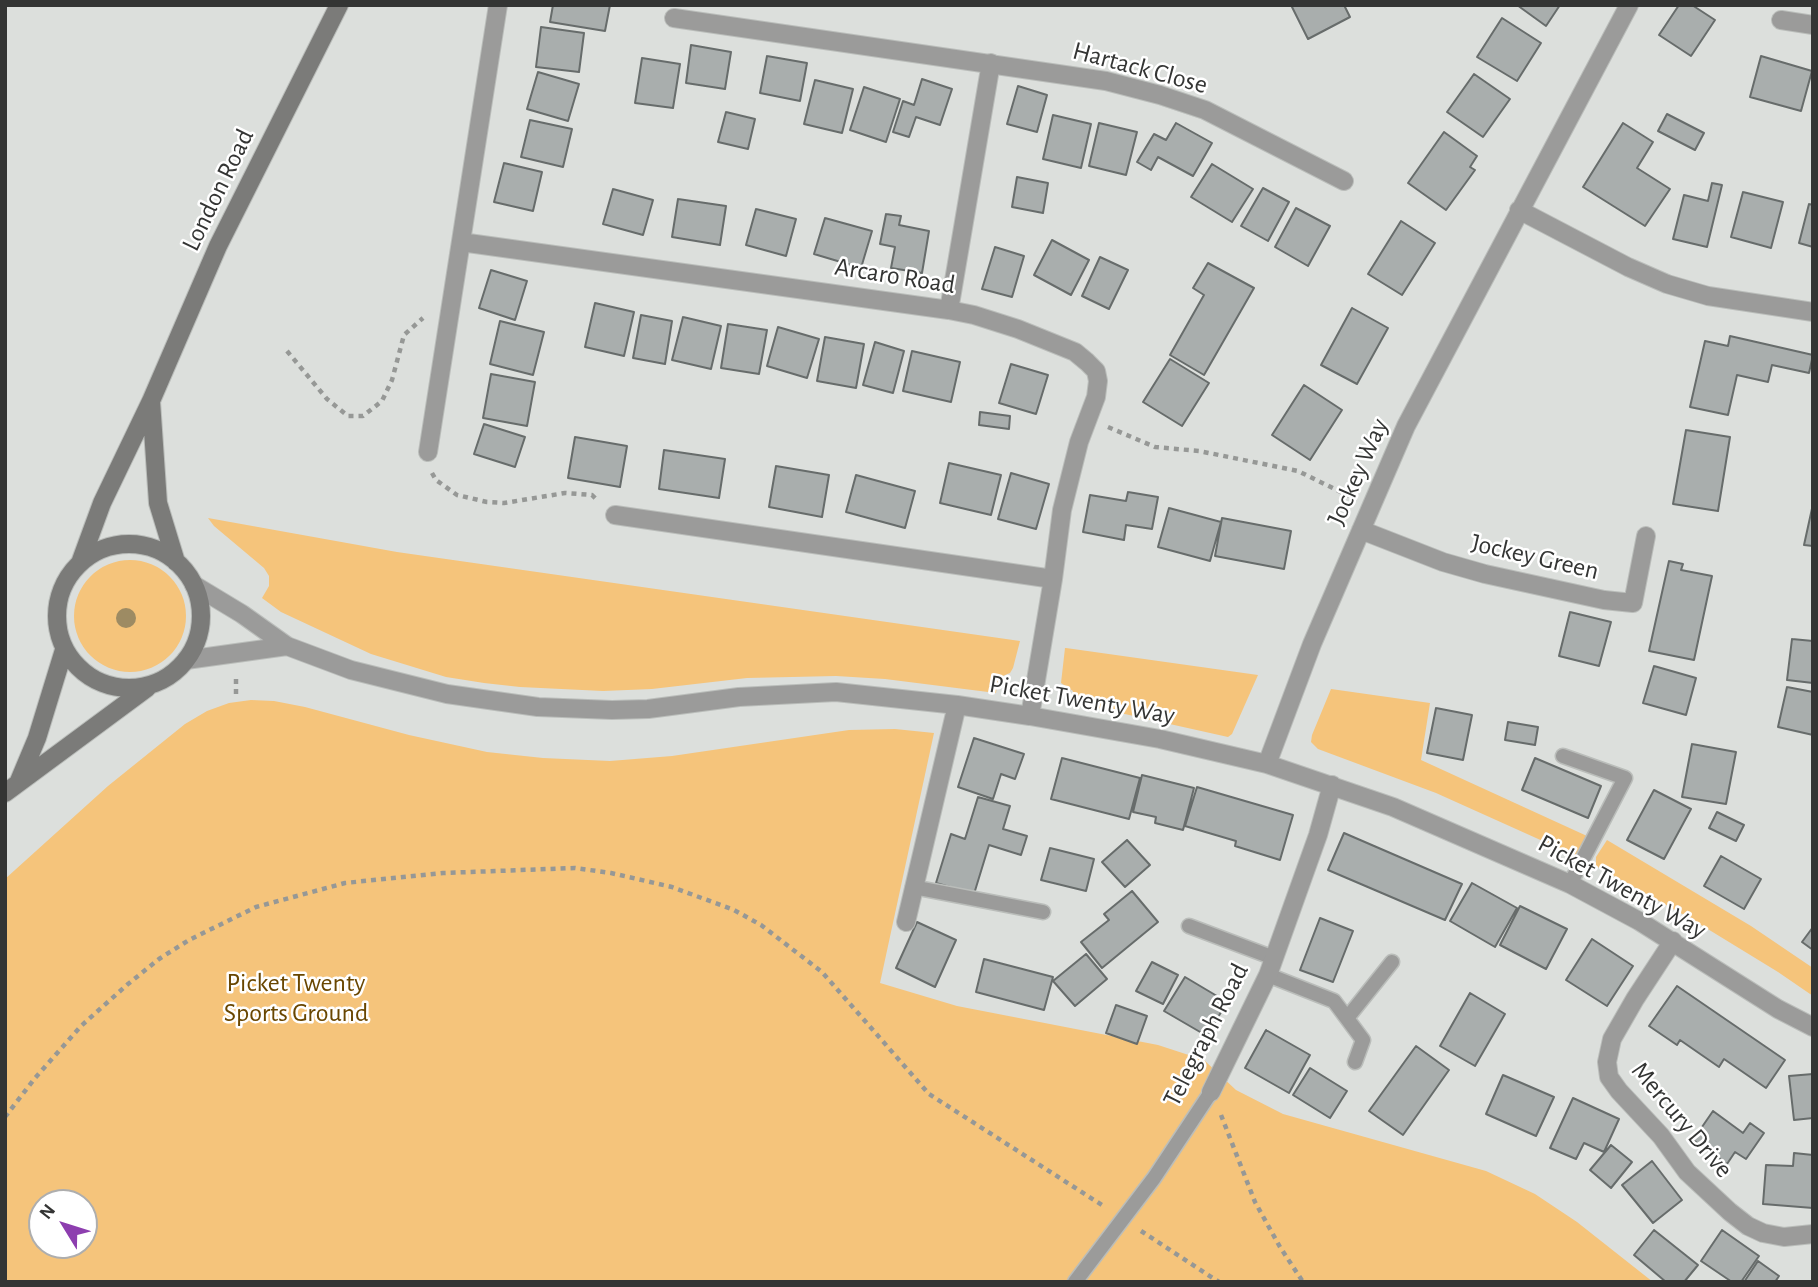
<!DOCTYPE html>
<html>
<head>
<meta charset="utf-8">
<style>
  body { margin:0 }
  #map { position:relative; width:1818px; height:1287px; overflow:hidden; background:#dcdfdc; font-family:"Alegreya Sans",sans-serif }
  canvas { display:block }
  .frame { position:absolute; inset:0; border:7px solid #343534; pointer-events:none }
  .north { position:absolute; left:28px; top:1189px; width:70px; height:70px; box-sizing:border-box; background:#fff; border:2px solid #aeaeae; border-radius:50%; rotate:308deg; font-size:19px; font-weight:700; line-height:28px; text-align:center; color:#343534 }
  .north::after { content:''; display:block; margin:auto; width:24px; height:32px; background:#8d3eaf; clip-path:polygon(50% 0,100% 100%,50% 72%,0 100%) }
</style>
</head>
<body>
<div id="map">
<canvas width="1818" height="1287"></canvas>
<div class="frame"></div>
<div class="north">N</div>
</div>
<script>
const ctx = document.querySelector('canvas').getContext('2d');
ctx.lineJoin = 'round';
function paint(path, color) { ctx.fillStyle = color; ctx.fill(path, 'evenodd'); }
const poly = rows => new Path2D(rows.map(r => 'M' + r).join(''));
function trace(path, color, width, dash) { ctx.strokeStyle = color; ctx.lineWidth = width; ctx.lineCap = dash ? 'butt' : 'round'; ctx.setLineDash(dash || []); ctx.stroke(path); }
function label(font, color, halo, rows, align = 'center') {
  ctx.font = font + ' "Alegreya Sans",sans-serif'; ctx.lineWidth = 5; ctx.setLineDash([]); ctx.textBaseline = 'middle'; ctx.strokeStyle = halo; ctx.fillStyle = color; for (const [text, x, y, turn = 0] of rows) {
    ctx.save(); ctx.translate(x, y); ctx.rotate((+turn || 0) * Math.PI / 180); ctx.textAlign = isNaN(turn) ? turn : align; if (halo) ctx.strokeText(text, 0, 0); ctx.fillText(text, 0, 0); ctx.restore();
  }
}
const green = poly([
  [208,518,397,552,1020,641,1013,668,1010,673,998,678,996,693,885,679,836,676,747,678,652,689,603,691,520,687,484,683,446,677,371,654,281,612,262,598,269,586,269,576,264,568,214,526],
  '74 616a56 56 0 1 1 112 0a56 56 0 1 1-112 0Z',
  [1065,648,1066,648,1258,675,1232,734,1228,737,1071,702,1073,691,1061,683],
  [1331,689,1430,703,1421,760,1587,836,1576,856,1436,793,1318,749,1311,742,1312,735],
  [251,700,274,701,305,707,409,735,487,752,543,758,610,761,672,756,849,730,895,729,934,733,880,983,957,1006,1158,1045,1204,1060,1236,1090,1283,1114,1486,1171,1535,1194,1577,1222,1653,1282,5,1282,5,879,108,786,185,724,207,711,229,703],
  [42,1203,84,1203,84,1245,42,1245],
  [1607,840,1751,926,1813,968,1813,996,1778,972,1693,920,1596,866,1596,857]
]);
const building = poly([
  [553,5,610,5,605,31,550,22,553,5],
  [1291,5,1344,5,1350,17,1308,39,1291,5],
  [1517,5,1560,5,1546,26,1517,5],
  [1679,5,1692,5,1715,20,1691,56,1659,35,1679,5],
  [1502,18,1541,43,1517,81,1477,57,1502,18],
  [541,27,584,33,579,72,536,67,541,27],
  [691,45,731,52,725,89,686,83,691,45],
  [767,56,807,63,800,101,760,93,767,56],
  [1761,56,1812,71,1801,111,1750,97,1761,56],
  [642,58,680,64,673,108,635,103,642,58],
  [538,72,579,84,568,121,527,109,538,72],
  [1474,74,1510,99,1483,137,1447,112,1474,74],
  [922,79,952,89,940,125,916,117,909,137,893,132,903,101,914,105,922,79],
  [815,80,853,89,842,133,804,124,815,80],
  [1018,86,1047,95,1037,132,1007,124,1018,86],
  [864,87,900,99,886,142,850,130,864,87],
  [726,112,755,119,748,149,718,142,726,112],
  [1667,114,1704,133,1695,150,1658,131,1667,114],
  [1053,115,1091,124,1081,168,1043,159,1053,115],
  [530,120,572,129,563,167,521,157,530,120],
  [1099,123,1137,132,1126,175,1089,166,1099,123],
  [1176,123,1212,143,1193,176,1158,157,1151,170,1137,162,1154,134,1166,140,1176,123],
  [1623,123,1653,142,1637,168,1670,189,1645,226,1583,187,1623,123],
  [1444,132,1477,156,1470,167,1475,170,1446,210,1408,183,1444,132],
  [504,163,542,172,533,211,494,202,504,163],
  [1212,164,1253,189,1232,222,1191,197,1212,164],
  [1017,177,1048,183,1043,213,1012,207,1017,177],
  [1712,183,1722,185,1707,247,1673,239,1684,195,1708,201,1712,183],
  [1263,188,1289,202,1268,241,1241,226,1263,188],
  [613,189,653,200,643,235,603,224,613,189],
  [1743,192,1783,202,1771,248,1731,237,1743,192],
  [678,199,726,206,720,245,672,237,678,199],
  [1809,204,1813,205,1813,247,1799,243,1809,204],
  [1296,208,1330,226,1308,266,1275,247,1296,208],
  [756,209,796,219,786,256,746,245,756,209],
  [886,214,901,216,899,225,929,231,922,273,891,268,895,247,880,244,886,214],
  [825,218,872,231,861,268,814,254,825,218],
  [1401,221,1435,243,1402,295,1368,274,1401,221],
  [1052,240,1089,260,1071,295,1034,275,1052,240],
  [995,247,1024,256,1012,297,982,289,995,247],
  [1100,257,1128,270,1109,309,1082,296,1100,257],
  [1208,263,1254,288,1204,375,1170,355,1204,295,1193,288,1208,263],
  [491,270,527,281,515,320,479,308,491,270],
  [595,303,634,312,624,356,585,347,595,303],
  [1352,308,1388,328,1357,384,1321,365,1352,308],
  [641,315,672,321,665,364,633,358,641,315],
  [683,317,721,326,711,369,672,360,683,317],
  [500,321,544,332,533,375,490,364,500,321],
  [728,324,767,330,759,374,721,368,728,324],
  [778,327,819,339,807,378,767,366,778,327],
  [1730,336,1813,355,1809,373,1772,365,1768,382,1737,375,1728,415,1690,407,1705,341,1728,346,1730,336],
  [825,337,864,344,856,388,817,381,825,337],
  [875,342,904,351,893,393,863,385,875,342],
  [912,351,960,362,951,402,903,391,912,351],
  [1170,359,1209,383,1182,426,1143,402,1170,359],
  [1011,364,1048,375,1036,414,999,403,1011,364],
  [491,374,535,382,527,426,483,418,491,374],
  [1304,385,1342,410,1310,460,1272,435,1304,385],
  [980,412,1010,416,1009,429,979,425,980,412],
  [484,424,525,437,515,467,474,454,484,424],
  [1686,430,1730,437,1718,511,1673,504,1686,430],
  [575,437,627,446,620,487,568,478,575,437],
  [664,450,725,459,719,498,659,489,664,450],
  [949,463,1001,475,991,515,940,503,949,463],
  [776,466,829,475,822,517,769,507,776,466],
  [1011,473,1049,484,1036,529,998,519,1011,473],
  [856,475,915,491,905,528,846,512,856,475],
  [1128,492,1158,497,1152,529,1126,525,1124,540,1083,532,1090,495,1126,501,1128,492],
  [1813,504,1813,546,1804,545,1813,504],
  [1169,508,1221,522,1210,561,1158,547,1169,508],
  [1222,518,1291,531,1284,569,1215,556,1222,518],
  [1669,561,1683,564,1681,570,1712,576,1694,660,1649,651,1669,561],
  [1570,612,1611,622,1599,666,1559,656,1570,612],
  [1792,639,1813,641,1813,683,1787,680,1792,639],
  [1654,666,1696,678,1686,715,1643,703,1654,666],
  [1787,687,1813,692,1813,735,1778,727,1787,687],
  [1436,708,1472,715,1463,760,1427,753,1436,708],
  [1508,722,1538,727,1535,745,1505,740,1508,722],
  [974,738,1024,754,1015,779,1001,774,993,799,958,787,974,738],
  [1692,744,1736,752,1726,804,1682,797,1692,744],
  [1062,758,1140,778,1129,819,1051,799,1062,758],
  [1535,758,1601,786,1588,818,1522,790,1535,758],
  [1142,775,1194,788,1183,830,1155,823,1156,817,1133,812,1142,775],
  [1197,787,1293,815,1280,860,1235,846,1236,841,1185,826,1197,787],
  [1654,790,1691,809,1664,859,1627,840,1654,790],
  [978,797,1010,806,1003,829,1027,836,1021,855,989,845,974,894,936,883,951,834,965,839,978,797],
  [1717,812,1744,825,1736,841,1709,828,1717,812],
  [1344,833,1462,884,1445,920,1328,870,1344,833],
  [1127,840,1150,865,1125,887,1102,862,1127,840],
  [1050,848,1094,859,1086,891,1041,880,1050,848],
  [1721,856,1761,879,1744,909,1704,886,1721,856],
  [1472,883,1517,908,1495,947,1450,921,1472,883],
  [1132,891,1158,922,1102,968,1081,942,1109,920,1104,914,1132,891],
  [1520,906,1567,929,1546,969,1500,945,1520,906],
  [1320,918,1353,931,1333,982,1300,970,1320,918],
  [917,922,956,940,935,987,896,968,917,922],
  [1813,927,1813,950,1802,942,1813,927],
  [1592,939,1633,966,1607,1006,1566,980,1592,939],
  [1086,954,1107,979,1075,1006,1053,981,1086,954],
  [984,959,1053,977,1044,1010,976,992,984,959],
  [1152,962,1178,975,1163,1004,1136,991,1152,962],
  [1185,977,1227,1002,1207,1036,1164,1011,1185,977],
  [1677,986,1785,1060,1766,1088,1724,1059,1719,1067,1680,1040,1677,1045,1649,1026,1677,986],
  [1470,993,1505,1014,1475,1066,1440,1046,1470,993],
  [1116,1005,1147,1016,1137,1044,1106,1033,1116,1005],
  [1266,1030,1310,1055,1289,1093,1245,1068,1266,1030],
  [1416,1046,1449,1070,1403,1135,1369,1111,1416,1046],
  [1310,1068,1347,1091,1330,1118,1293,1095,1310,1068],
  [1813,1074,1813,1118,1794,1120,1789,1076,1813,1074],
  [1503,1075,1554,1097,1536,1136,1486,1114,1503,1075],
  [1573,1098,1619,1119,1604,1152,1584,1143,1576,1159,1550,1148,1573,1098],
  [1713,1111,1743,1133,1750,1123,1764,1133,1746,1159,1735,1152,1727,1164,1693,1140,1713,1111],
  [1611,1145,1632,1162,1611,1188,1590,1170,1611,1145],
  [1794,1153,1813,1155,1813,1208,1763,1204,1766,1165,1793,1166,1794,1153],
  [1652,1161,1682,1200,1653,1223,1622,1185,1652,1161],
  [1654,1230,1698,1265,1684,1282,1666,1282,1634,1255,1654,1230],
  [1722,1230,1759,1256,1741,1282,1732,1282,1701,1261,1722,1230],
  [1758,1261,1779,1276,1775,1282,1744,1282,1758,1261]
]);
const path = poly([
  [287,351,327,399,348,416,363,416,382,401,392,380,404,335,423,318],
  [1108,427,1155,447,1199,451,1298,471,1349,496],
  [432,473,436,480,457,495,487,502,504,503,565,493,592,495,597,500],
  [236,694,236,677],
  [1221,1115,1255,1202,1280,1247,1303,1282],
  [5,1117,35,1078,81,1026,128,984,159,959,189,940,256,907,345,883,443,873,575,868,611,873,672,887,734,910,761,925,822,972,929,1094,1105,1207],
  [1141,1231,1219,1282]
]);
const lane = poly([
  [1563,756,1625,778,1570,884],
  [913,887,1043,912],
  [1189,926,1274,958],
  [1268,975,1334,1001,1363,1040,1355,1062],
  [1348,1017,1392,962],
  [1075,1282,1154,1178,1211,1092]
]);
const street = poly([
  [674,18,1106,81,1160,95,1205,110,1344,181],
  [1781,20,1813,25],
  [1519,210,1628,267,1667,284,1708,296,1813,312],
  [461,242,949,310,974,315,1018,329,1075,352,1087,362,1096,371,1098,381,1096,397,1079,442,1062,510,1053,579,1030,716],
  [949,310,991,63],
  [428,452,498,5],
  [615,515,1053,579],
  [1361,530,1443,562,1485,574,1604,600,1633,603,1646,536],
  [194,585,242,614,287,646,351,670,447,694,538,707,612,710,648,709,739,697,836,692,957,705,1030,716,1160,739,1267,764,1393,807,1570,884,1639,921,1778,1009,1813,1027],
  [186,660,287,646],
  [1267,764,1312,644,1406,426,1629,5],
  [906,922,957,705],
  [1673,941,1635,999,1612,1039,1607,1062,1609,1077,1619,1091,1661,1136,1687,1172,1730,1212,1748,1226,1763,1233,1784,1237,1813,1234],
  [1211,1092,1268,975,1318,835,1332,785]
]);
const secondary = poly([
  [151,401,158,503,176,562],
  '57 616a72 72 0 1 1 144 0a72 72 0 1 1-144 0Z',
  [80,563,102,503,151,401,218,246,339,5],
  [19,781,37,738,64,650],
  [5,793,147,688]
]);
const trees = [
  [126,618]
];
const streetNames = [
  ["Hartack Close",1140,68,15],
  ["London Road",218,190,-64],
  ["Arcaro Road",895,276,9],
  ["Jockey Way",1358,472,-66],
  ["Jockey Green",1535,557,13],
  ["Picket Twenty Way",1082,700,10],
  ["Picket Twenty Way",1622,887,29],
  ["Telegraph Road",1206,1035,-63],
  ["Mercury Drive",1682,1120,50]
];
const parkNames = [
  ["Picket Twenty",296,983],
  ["Sports Ground",296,1013]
];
paint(green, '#f5c47b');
paint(building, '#a9aead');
trace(building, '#676c6b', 2);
trace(lane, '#babdba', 17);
trace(street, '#babdba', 20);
trace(secondary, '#babdba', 20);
trace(path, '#969896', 4.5, [5, 5]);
trace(lane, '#9b9b9a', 14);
trace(street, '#9b9b9a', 18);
trace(secondary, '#7b7b79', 18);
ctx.fillStyle = '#9d8b63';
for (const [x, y] of trees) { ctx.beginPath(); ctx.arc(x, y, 10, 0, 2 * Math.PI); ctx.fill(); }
label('26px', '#343534', '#fff', streetNames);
label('26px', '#694600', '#fff', parkNames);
</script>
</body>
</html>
